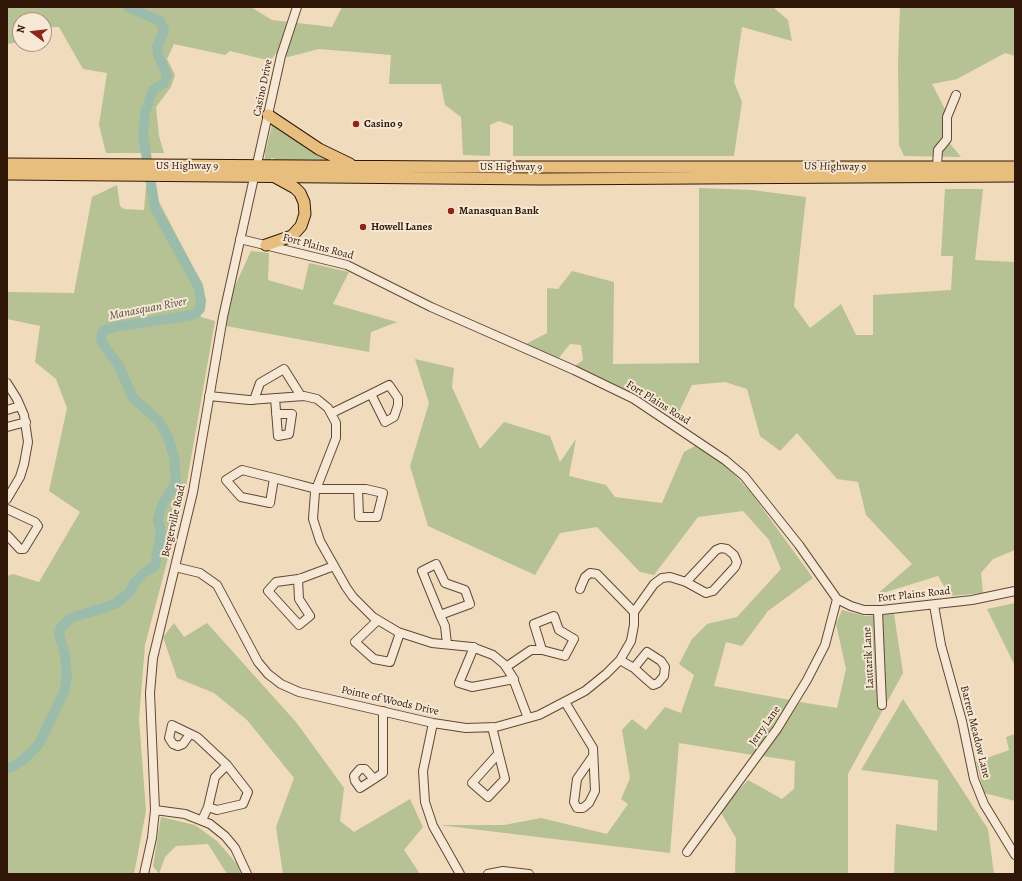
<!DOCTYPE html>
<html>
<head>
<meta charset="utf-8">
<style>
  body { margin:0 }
  #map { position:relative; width:1022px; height:881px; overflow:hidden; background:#f1dbbd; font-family:Alegreya,serif }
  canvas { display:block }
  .frame { position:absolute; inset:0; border:8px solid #311708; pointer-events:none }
  .north { position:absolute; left:12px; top:12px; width:40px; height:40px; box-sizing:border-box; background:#f6e8d4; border:1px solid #a79482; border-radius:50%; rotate:285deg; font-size:11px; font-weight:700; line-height:16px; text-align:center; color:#311708 }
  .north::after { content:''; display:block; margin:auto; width:14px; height:18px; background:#8f2418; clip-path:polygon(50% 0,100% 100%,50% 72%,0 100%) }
</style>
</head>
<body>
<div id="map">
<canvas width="1022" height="881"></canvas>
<div class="frame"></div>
<div class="north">N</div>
</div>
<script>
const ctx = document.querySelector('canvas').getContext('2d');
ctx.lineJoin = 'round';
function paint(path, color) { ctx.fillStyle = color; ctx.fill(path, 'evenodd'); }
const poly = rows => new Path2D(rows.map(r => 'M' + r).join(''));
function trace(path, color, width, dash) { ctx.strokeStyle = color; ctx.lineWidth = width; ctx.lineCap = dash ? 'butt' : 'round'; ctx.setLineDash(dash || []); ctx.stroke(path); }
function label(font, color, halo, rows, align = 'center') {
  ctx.font = font + ' Alegreya,serif'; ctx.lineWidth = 4; ctx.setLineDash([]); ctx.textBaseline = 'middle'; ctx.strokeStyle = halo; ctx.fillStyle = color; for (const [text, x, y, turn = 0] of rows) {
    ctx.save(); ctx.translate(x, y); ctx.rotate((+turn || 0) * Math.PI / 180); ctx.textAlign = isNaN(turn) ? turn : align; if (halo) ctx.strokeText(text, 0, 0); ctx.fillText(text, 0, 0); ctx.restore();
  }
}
const green = poly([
  [7,7,131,7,137,13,140,7,251,7,272,20,332,27,342,7,773,7,788,20,792,41,742,27,734,82,742,102,734,156,513,156,513,126,499,121,490,125,490,156,463,155,461,117,445,105,441,84,389,84,391,55,319,49,288,57,276,53,271,60,267,60,230,51,225,55,174,44,167,59,175,75,171,87,156,107,159,136,164,153,106,153,99,125,107,73,83,69,59,27,44,27,44,20,20,20,20,42,7,44],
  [900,7,1015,7,1015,56,1005,53,957,79,932,84,948,115,947,140,961,157,904,156,899,145,898,62],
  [272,126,277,127,329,160,274,161,274,158,271,158,271,161,265,161,265,152],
  [117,185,120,206,124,209,144,210,146,187,157,187,155,194,192,265,201,317,215,321,184,498,145,645,139,719,146,811,134,874,7,874,7,576,13,574,39,582,80,512,49,491,67,408,56,379,35,362,40,326,7,319,7,292,74,293,92,197],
  [699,188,752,190,806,197,794,306,810,328,841,304,856,335,873,335,873,295,951,290,953,256,941,256,945,189,983,189,975,260,1015,262,1015,550,993,559,981,573,983,593,950,596,938,576,876,595,912,564,866,515,858,482,837,479,797,433,780,451,760,436,747,389,725,382,692,385,677,416,575,366,583,360,581,345,570,344,558,359,526,344,547,333,547,288,558,289,572,271,614,282,613,364,699,363],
  [251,251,269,253,268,280,303,290,309,263,349,272,333,304,397,322,371,332,369,352,226,326,234,288],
  [415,359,454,368,452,387,480,449,504,422,550,436,560,462,576,439,569,476,606,485,615,497,662,503,684,452,704,441,752,494,813,578,768,611,742,646,726,642,714,686,790,700,753,755,679,743,670,853,439,825,504,825,541,818,607,834,628,804,621,799,630,778,622,730,632,719,646,730,665,707,681,713,694,675,679,664,692,639,707,624,737,617,781,569,769,540,743,511,698,517,654,575,640,572,597,527,560,533,535,575,428,526,410,466,429,403],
  [1015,603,1015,666,987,609],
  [842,610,865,616,894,614,903,673,848,774,848,874,735,874,736,838,720,811,748,780,782,799,794,789,795,761,761,756,800,702,837,708,846,669,836,624],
  [174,623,184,637,207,623,296,722,344,788,340,821,354,832,410,799,423,827,404,850,420,874,283,874,276,827,294,778,247,720,214,693,177,678,163,637],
  [903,699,988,829,994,874,894,874,896,824,937,831,938,780,861,770],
  [1015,734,1015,801,984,793,976,762,1009,750,1006,737],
  [161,817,195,825,217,841,237,864,241,874,227,874,208,844,176,846,165,857,159,874,153,866]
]);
const river = poly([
  [7,768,11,768,24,759,39,744,64,692,67,676,65,655,59,634,61,627,71,618,115,604,130,592,134,583,145,572,155,566,161,531,158,520,161,507,176,482,174,457,168,437,158,420,133,398,119,366,102,343,101,337,103,331,115,327,193,315,200,309,201,301,198,286,155,208,143,136,145,113,150,98,153,90,164,83,167,75,158,55,157,47,164,30,160,21,128,7]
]);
const minor = poly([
  [937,166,938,150,947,139,947,117,956,95],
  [240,239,347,265,431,307,574,370,634,399,725,460,744,476,799,545,837,599,851,606,864,610,882,610,972,600,1015,591],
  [7,383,17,399,24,415,28,442,24,464,20,477,7,499],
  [209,396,249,400,304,396,317,399,328,408,336,423,336,438,315,492,313,519,320,541,346,587,353,597,373,617,398,632,432,643,472,647,493,655,504,664,512,676,528,718],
  [275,398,278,436,289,434,292,414,276,414],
  [254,400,260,383,284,369,301,396],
  [7,410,20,406],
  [332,413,371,394,389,385,398,398,398,405,394,417,385,422,371,394],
  [7,427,26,422],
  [274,478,270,503,241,497,226,480,242,470,274,478,316,489,366,489,383,493,377,517,359,517,358,489],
  [7,509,35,522,38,526,24,549,20,549,7,535],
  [175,567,200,573,217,585,258,662,268,674,281,684,299,692,433,723,466,728,496,727,539,715,585,691,606,674,620,660,631,641,634,625,634,612,597,574,590,573,585,577,580,589],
  [298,579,299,599,310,616,299,625,268,591,276,582,298,579,302,578,334,566],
  [934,605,941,645,962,721,974,779,984,804,1015,855],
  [878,611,882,705],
  [634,612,654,584,662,578,670,577,686,582,706,593,713,591,735,567,737,562,734,555,727,549,721,548,716,550,686,582],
  [440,615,470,604,465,590,445,583,436,564,422,571,440,615,445,626,447,644],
  [378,620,355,642,374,659,390,662,400,633],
  [474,647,459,683,472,687,514,679],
  [620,660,632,667,634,668,645,678,653,685,658,683,664,676,665,667,661,661,647,652,634,668],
  [506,667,531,650,542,650,565,656,574,639,559,630,554,616,534,624,542,650],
  [565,702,593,748,595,791,589,803,583,808,577,808,574,802,577,779,593,756],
  [433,723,423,771,425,802,433,826,460,874],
  [492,727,505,779,488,797,472,783,498,754],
  [190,734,183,744,178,746,173,744,169,738,172,725,197,737,227,765],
  [374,779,365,769,360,769,354,776,355,781,360,788,374,779,383,773,383,711],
  [155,810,185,814,210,824,225,836,235,848,247,874],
  [202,820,208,807,215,777,227,765,248,792,243,804,217,810,208,807],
  [687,852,777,729,807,680,825,645,837,599],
  [144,874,152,838,155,810,150,693,153,658,193,492,223,317,281,56,297,7],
  [488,874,503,871,529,874]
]);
const highway = poly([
  [268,115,319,149,350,164],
  [7,164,452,167,1015,167],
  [7,174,541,179,1015,176],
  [266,245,292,236,301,226,305,214,304,202,300,193,295,188,275,177]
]);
const markers = [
  [356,124,4,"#8f2418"],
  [451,211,4,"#8f2418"],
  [363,227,4,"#8f2418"]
];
const streetNames = [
  ["Casino Drive",263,88,-78],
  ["US Highway 9",187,166],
  ["US Highway 9",511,167],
  ["US Highway 9",835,167,1],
  ["Fort Plains Road",318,247,15],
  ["Fort Plains Road",658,403,32],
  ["Bergerville Road",174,521,-77],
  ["Fort Plains Road",914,595,-6],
  ["Lautarik Lane",869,658,-93],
  ["Pointe of Woods Drive",390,701,13],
  ["Jerry Lane",765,726,-55],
  ["Barren Meadow Lane",975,732,76]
];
const poiNames = [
  ["Casino 9",364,124],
  ["Manasquan Bank",459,211],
  ["Howell Lanes",371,227]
];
const waterNames = [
  ["Manasquan River",148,309,-11]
];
paint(green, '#b6c194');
trace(river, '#9cbcab', 10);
trace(minor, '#614835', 10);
trace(highway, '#311708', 13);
trace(minor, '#f6e8d4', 8);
trace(highway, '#e8be7e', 11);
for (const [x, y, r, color] of markers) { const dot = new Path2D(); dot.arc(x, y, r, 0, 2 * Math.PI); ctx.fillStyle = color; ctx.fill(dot); trace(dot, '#f6e8d4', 1.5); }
label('11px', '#311708', '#f6e8d4', streetNames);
label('bold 11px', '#311708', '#f6e8d4', poiNames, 'left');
label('italic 12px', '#565141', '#f6e8d4', waterNames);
</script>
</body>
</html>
